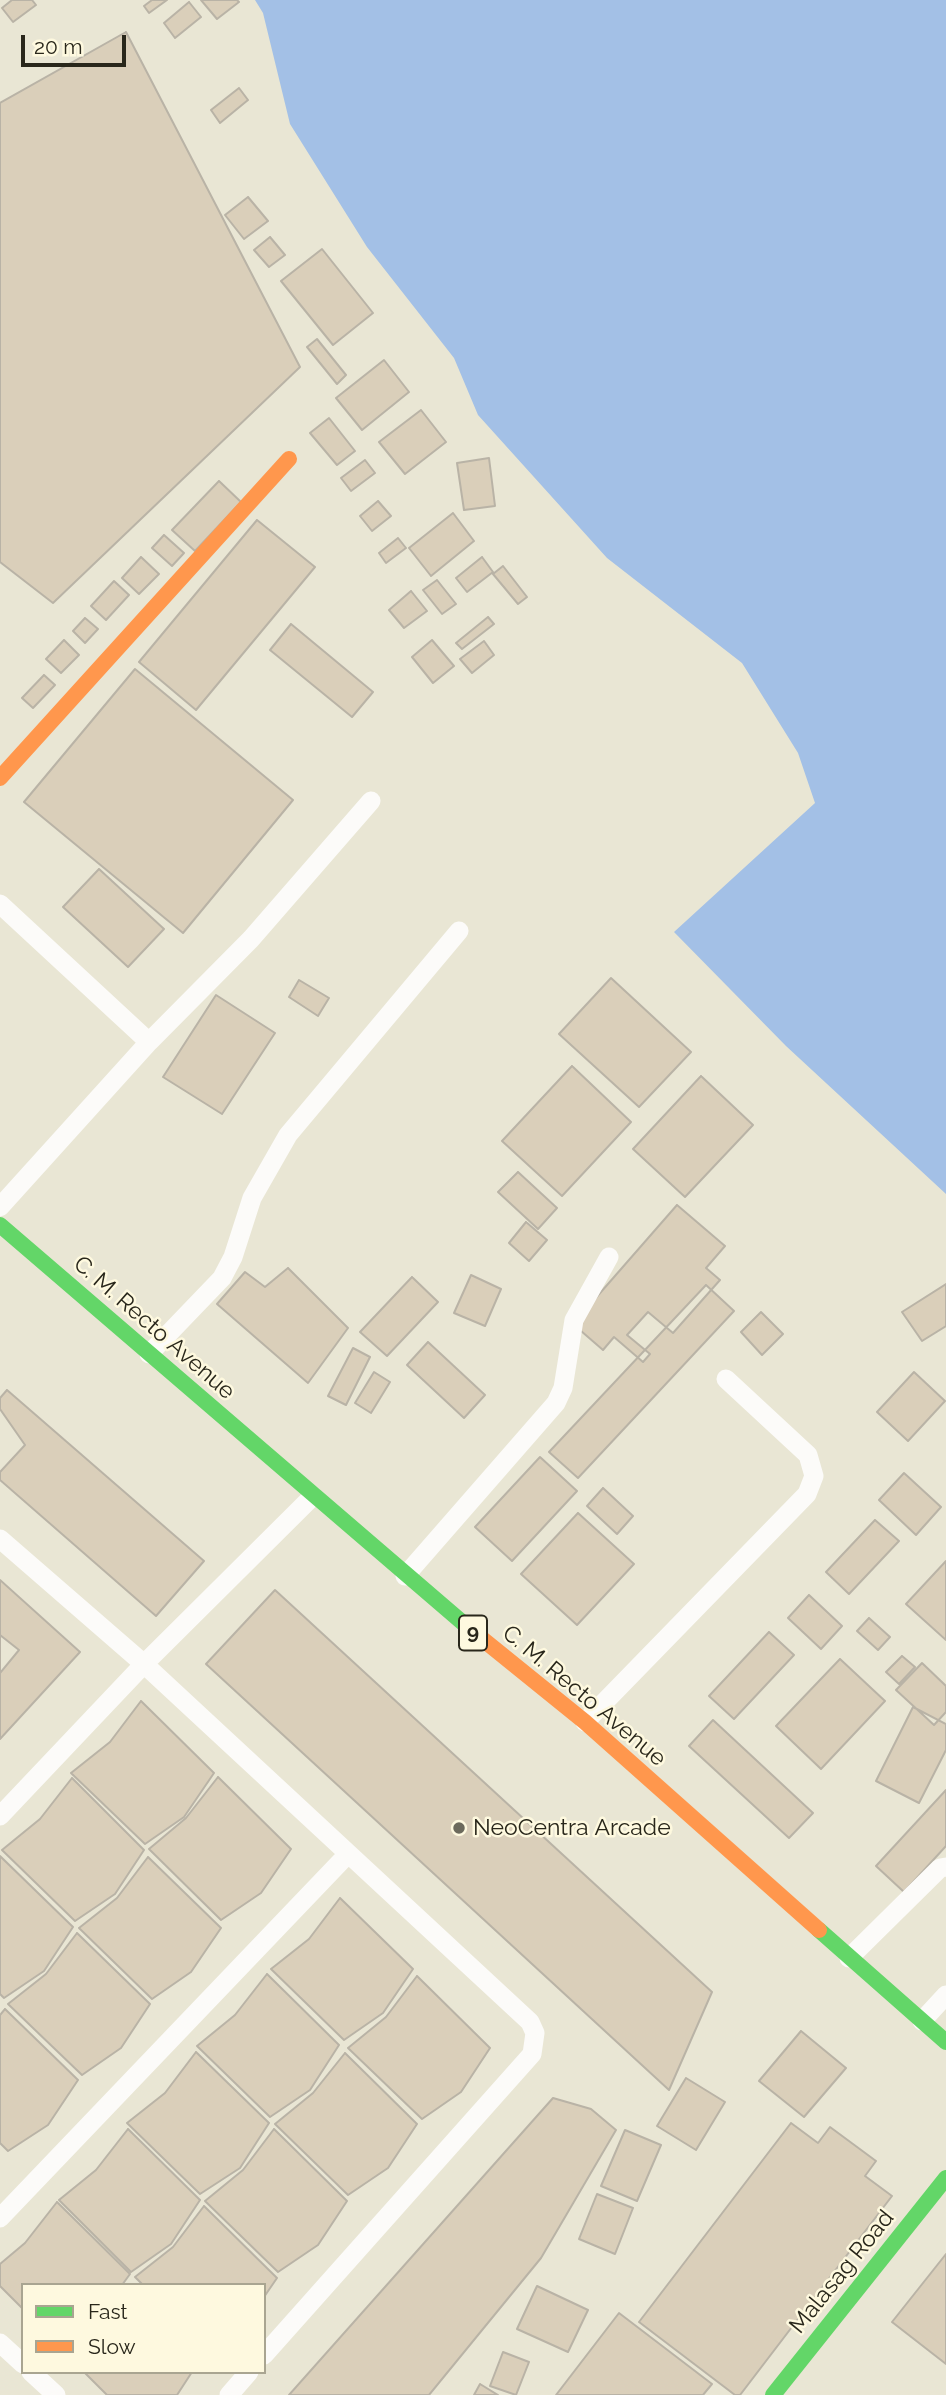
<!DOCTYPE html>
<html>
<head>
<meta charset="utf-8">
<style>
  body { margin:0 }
  #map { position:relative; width:946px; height:2395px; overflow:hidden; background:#e9e6d4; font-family:Raleway,sans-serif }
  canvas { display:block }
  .legend { position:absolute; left:21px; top:2283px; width:245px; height:91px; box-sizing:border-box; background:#fef9df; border:2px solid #a9a591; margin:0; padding:9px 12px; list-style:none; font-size:21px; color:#29271b }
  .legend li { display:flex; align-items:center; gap:14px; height:35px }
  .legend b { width:35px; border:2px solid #a9a591 }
  .scale { position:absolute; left:21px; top:35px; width:105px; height:32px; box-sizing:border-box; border:4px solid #29271b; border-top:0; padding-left:9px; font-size:21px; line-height:24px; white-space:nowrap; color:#29271b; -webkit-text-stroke:5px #fef9df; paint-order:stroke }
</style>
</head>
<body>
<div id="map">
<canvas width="946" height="2395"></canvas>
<ul class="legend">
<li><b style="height:9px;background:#63d668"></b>Fast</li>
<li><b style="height:9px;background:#ff974d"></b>Slow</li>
</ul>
<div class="scale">20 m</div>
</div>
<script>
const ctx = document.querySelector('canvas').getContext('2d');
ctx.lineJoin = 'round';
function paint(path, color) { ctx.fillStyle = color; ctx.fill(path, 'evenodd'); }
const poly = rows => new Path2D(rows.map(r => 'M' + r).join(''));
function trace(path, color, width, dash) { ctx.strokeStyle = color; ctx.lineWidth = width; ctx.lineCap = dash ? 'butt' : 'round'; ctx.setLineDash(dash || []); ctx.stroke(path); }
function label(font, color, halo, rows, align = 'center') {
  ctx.font = font + ' Raleway,sans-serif'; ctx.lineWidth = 5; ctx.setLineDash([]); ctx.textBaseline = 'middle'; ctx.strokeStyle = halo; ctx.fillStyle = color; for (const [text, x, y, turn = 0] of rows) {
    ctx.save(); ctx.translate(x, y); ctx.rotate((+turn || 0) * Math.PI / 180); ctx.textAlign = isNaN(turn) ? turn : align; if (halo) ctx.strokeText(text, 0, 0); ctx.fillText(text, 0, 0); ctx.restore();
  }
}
const water = poly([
  [255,0,946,0,946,1194,786,1046,674,932,815,803,798,753,742,663,607,558,478,415,454,358,367,247,290,124,263,13]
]);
const building = poly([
  [12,0,32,0,36,5,13,22,2,8,12,0],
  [152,0,167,0,149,13,144,6,152,0],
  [201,0,237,0,239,2,217,19,201,0],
  [189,2,201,17,175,38,164,23,189,2],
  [126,32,300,367,53,603,0,562,0,103,126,32],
  [239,88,248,100,220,123,211,110,239,88],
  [248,197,268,221,244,239,225,215,248,197],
  [270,237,285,255,269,267,254,250,270,237],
  [322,249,373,313,333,345,281,281,322,249],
  [317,339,346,375,337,384,307,347,317,339],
  [384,360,409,392,362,430,336,398,384,360],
  [421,410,446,442,405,474,379,442,421,410],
  [329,418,355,451,337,465,310,433,329,418],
  [489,458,495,506,464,510,457,463,489,458],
  [365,460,375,473,351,491,341,478,365,460],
  [219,481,241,502,195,551,172,530,219,481],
  [378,501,391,516,372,531,360,516,378,501],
  [453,513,474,541,431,576,409,548,453,513],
  [257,520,315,567,196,710,139,662,257,520],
  [164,535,184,553,172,566,152,548,164,535],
  [398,538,406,548,386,563,379,553,398,538],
  [141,557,159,574,139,594,122,578,141,557],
  [482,557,493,572,467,592,456,578,482,557],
  [503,566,527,597,518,604,493,574,503,566],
  [437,580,456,604,442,614,423,590,437,580],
  [114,581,129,595,106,620,91,606,114,581],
  [411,591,427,611,404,628,389,610,411,591],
  [488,617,494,624,462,649,456,643,488,617],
  [85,618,98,629,85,643,73,631,85,618],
  [291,624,373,692,352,717,270,650,291,624],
  [64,640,79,655,61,673,46,659,64,640],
  [432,640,454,666,433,683,412,657,432,640],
  [484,641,494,655,472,673,460,659,484,641],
  [135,669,293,800,183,933,24,802,135,669],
  [44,675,55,685,33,708,22,698,44,675],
  [99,869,164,929,128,967,63,907,99,869],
  [611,978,691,1052,639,1107,559,1034,611,978],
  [299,980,329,998,318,1016,289,997,299,980],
  [216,995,275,1033,222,1114,163,1077,216,995],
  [572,1066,631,1122,562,1196,502,1141,572,1066],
  [701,1076,753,1125,685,1197,633,1149,701,1076],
  [518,1172,557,1208,538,1229,498,1192,518,1172],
  [677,1205,725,1246,706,1268,720,1280,673,1333,648,1312,627,1335,650,1354,643,1362,614,1337,603,1350,573,1324,677,1205],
  [526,1222,547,1240,529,1261,509,1243,526,1222],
  [288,1268,348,1328,308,1383,217,1304,245,1272,265,1287,288,1268],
  [471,1275,501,1289,485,1326,454,1313,471,1275],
  [412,1277,438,1302,387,1356,360,1332,412,1277],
  [946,1284,946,1326,922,1341,902,1312,946,1284],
  [706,1285,734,1311,578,1478,549,1452,706,1285],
  [761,1312,783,1334,762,1355,741,1332,761,1312],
  [428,1342,485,1395,464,1418,407,1365,428,1342],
  [353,1348,370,1357,346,1405,328,1396,353,1348],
  [374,1372,390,1382,371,1413,355,1403,374,1372],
  [914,1372,945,1401,908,1441,877,1412,914,1372],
  [7,1390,204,1561,156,1616,0,1480,0,1472,25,1445,0,1409,0,1398,7,1390],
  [540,1457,577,1491,512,1561,475,1527,540,1457],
  [904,1473,941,1507,916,1535,879,1500,904,1473],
  [603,1488,633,1516,617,1534,587,1506,603,1488],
  [578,1513,634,1564,577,1625,521,1574,578,1513],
  [875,1520,899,1541,849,1594,826,1572,875,1520],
  [946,1561,946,1640,906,1604,946,1561],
  [0,1580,80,1652,0,1739,0,1580],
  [275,1590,712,1992,669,2090,206,1664,275,1590],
  [809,1595,842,1626,821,1649,788,1618,809,1595],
  [869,1618,890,1637,878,1650,857,1631,869,1618],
  [769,1632,794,1655,734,1719,709,1696,769,1632],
  [0,1635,19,1650,0,1673,0,1635],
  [902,1656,915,1667,899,1684,886,1672,902,1656],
  [840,1659,885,1701,821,1769,776,1726,840,1659],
  [922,1663,946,1686,946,1712,934,1725,896,1690,922,1663],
  [141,1701,214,1773,184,1817,145,1844,71,1773,110,1742,141,1701],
  [913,1707,946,1724,946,1750,919,1803,876,1781,913,1707],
  [713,1720,813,1813,789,1838,689,1746,713,1720],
  [218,1777,291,1849,261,1893,221,1920,149,1849,186,1818,218,1777],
  [72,1778,144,1850,115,1894,75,1921,2,1850,40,1819,72,1778],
  [946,1790,946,1846,904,1892,876,1866,946,1790],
  [0,1856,73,1927,44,1971,4,1998,0,1994,0,1856],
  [148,1857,221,1928,191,1972,152,1999,79,1928,117,1898,148,1857],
  [340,1898,413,1969,383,2013,344,2040,271,1969,309,1939,340,1898],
  [77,1933,150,2004,121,2048,82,2075,8,2004,46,1974,77,1933],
  [267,1974,339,2045,310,2090,270,2117,197,2046,235,2015,267,1974],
  [417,1976,490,2048,461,2092,422,2119,348,2048,386,2017,417,1976],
  [5,2009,78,2080,48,2125,8,2151,0,2143,0,2015,5,2009],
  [801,2031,846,2068,804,2117,759,2081,801,2031],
  [196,2052,269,2123,240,2168,200,2194,127,2123,165,2093,196,2052],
  [345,2053,417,2124,388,2168,348,2195,275,2124,313,2093,345,2053],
  [686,2078,725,2102,696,2150,657,2126,686,2078],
  [553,2098,591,2109,616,2130,541,2258,429,2395,289,2395,553,2098],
  [791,2123,818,2143,830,2127,876,2161,865,2176,892,2196,740,2395,735,2395,639,2322,791,2123],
  [128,2129,200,2200,171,2244,131,2272,59,2200,96,2170,128,2129],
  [274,2129,347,2201,318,2245,278,2272,205,2201,243,2170,274,2129],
  [625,2130,661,2145,637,2201,601,2186,625,2130],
  [597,2194,633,2208,615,2254,579,2239,597,2194],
  [57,2202,130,2274,122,2285,23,2285,23,2309,0,2286,0,2264,25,2243,57,2202],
  [204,2206,277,2278,264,2297,264,2285,143,2285,135,2277,173,2247,204,2206],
  [946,2254,946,2364,892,2322,946,2254],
  [537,2286,588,2310,568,2352,517,2329,537,2286],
  [619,2313,712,2384,703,2395,556,2395,619,2313],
  [503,2352,529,2362,516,2395,490,2386,503,2352],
  [84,2372,192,2372,177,2395,107,2395,84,2372],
  [480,2384,498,2395,474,2395,480,2384]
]);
const lane = poly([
  [0,904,149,1042],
  [0,1207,149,1042,251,939,371,801],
  [149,1354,222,1278,233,1257,252,1198,288,1135,459,931],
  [0,1539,144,1664,530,2022,535,2033,532,2054,264,2355],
  [405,1576,556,1403,563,1388,574,1320,609,1257],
  [585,1722,807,1494,814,1476,808,1455,726,1379],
  [0,1816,144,1664,313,1496],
  [849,1958,940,1868,946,1867],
  [922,2021,946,1995],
  [0,2218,347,1855],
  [0,2343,23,2364],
  [31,2372,56,2395],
  [229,2395,249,2372]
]);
const fast = poly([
  [0,1225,470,1629],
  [819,1930,946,2042],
  [773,2395,946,2178]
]);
const slow = poly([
  [0,778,289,459],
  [470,1629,585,1722,819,1930]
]);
const markers = [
  [459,1828,7,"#6c6a5c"]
];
const shields = [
  [473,1633,28]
];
const shieldNames = [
  ["9",473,1633]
];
const streetNames = [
  ["C. M. Recto Avenue",154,1328,41],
  ["C. M. Recto Avenue",584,1696,40],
  ["Malasag Road",842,2272,-51]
];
const poiNames = [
  ["NeoCentra Arcade",473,1828]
];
paint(water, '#a3c0e6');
paint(building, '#dacfba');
trace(building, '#b9b3a6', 2);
trace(lane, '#fcfbf9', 19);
trace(fast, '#63d668', 16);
trace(slow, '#ff974d', 16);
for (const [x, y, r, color] of markers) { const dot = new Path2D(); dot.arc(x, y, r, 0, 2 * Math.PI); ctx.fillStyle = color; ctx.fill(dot); trace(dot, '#fef9df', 2.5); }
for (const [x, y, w] of shields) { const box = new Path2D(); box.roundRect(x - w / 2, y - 17.5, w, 35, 5); ctx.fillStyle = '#fef9df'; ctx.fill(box); trace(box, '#29271b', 2); }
label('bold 21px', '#29271b', null, shieldNames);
label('23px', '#29271b', '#fef9df', streetNames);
label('23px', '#29271b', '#fef9df', poiNames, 'left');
</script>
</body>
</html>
